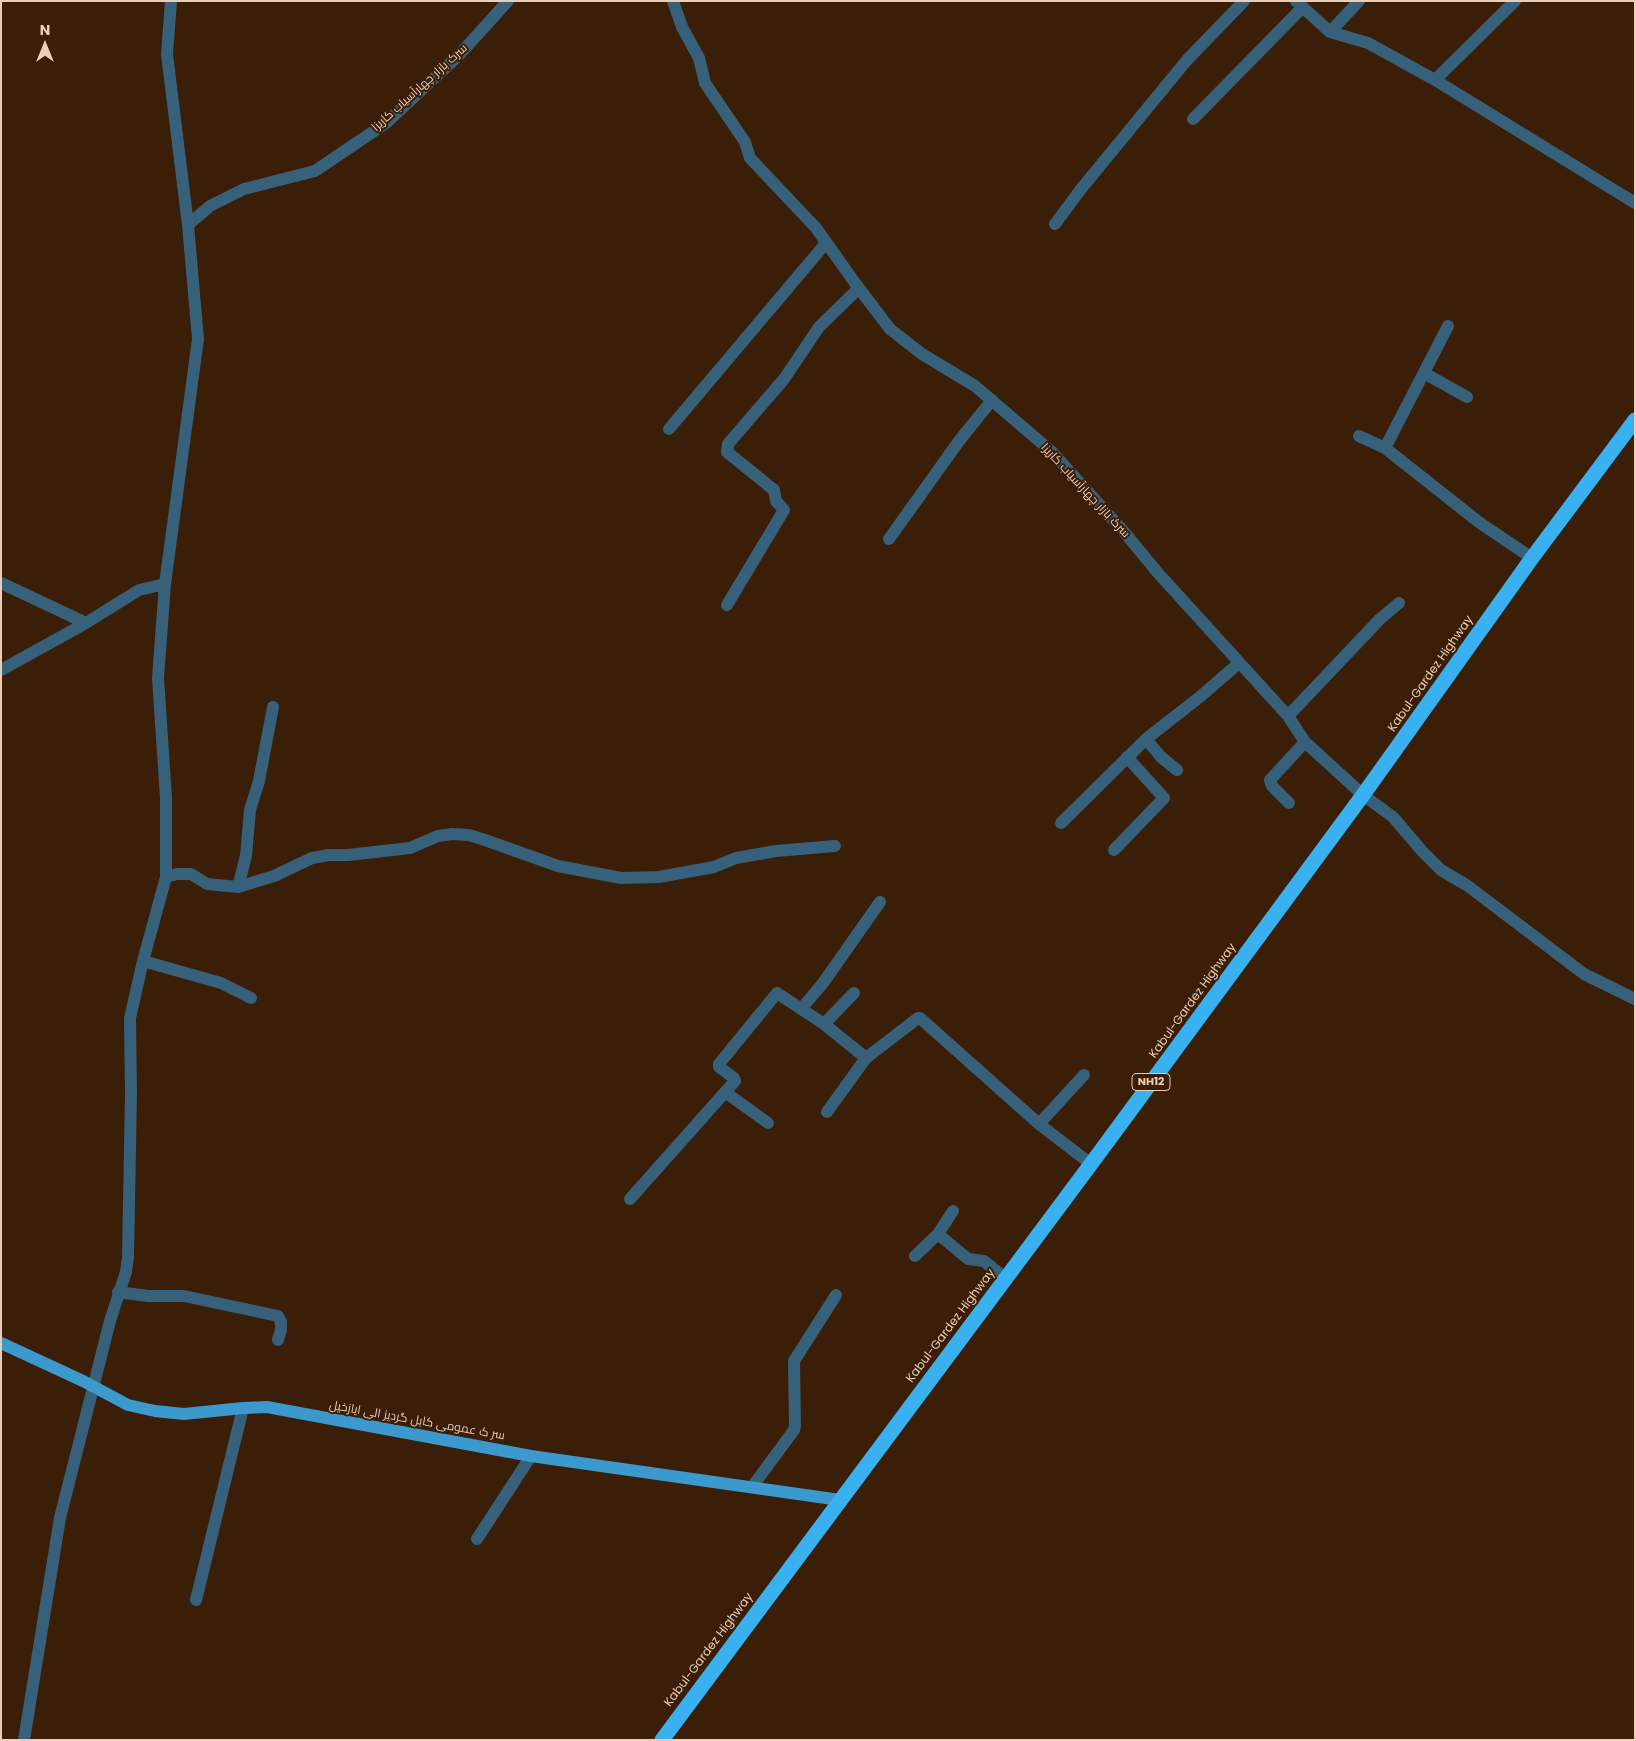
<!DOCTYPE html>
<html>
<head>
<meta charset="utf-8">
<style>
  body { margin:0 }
  #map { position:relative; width:1636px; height:1741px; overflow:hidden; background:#3a1e07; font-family:Poppins,sans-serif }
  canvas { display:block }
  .frame { position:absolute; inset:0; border:2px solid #eccdb7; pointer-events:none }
  .north { position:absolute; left:20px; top:20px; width:50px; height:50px; -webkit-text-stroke:4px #3a1e07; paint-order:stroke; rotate:0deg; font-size:14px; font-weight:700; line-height:20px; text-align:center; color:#eccdb7 }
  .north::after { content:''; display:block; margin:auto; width:18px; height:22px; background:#eccdb7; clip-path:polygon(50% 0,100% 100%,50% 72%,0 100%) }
</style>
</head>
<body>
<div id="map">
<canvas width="1636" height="1741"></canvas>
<div class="frame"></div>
<div class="north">N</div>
</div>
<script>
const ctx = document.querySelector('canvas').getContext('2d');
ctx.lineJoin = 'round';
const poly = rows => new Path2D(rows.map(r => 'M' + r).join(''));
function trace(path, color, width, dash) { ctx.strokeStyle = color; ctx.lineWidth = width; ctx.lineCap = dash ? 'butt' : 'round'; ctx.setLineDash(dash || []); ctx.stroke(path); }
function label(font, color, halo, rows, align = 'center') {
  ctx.font = font + ' Poppins,Cairo,sans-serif'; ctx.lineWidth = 4; ctx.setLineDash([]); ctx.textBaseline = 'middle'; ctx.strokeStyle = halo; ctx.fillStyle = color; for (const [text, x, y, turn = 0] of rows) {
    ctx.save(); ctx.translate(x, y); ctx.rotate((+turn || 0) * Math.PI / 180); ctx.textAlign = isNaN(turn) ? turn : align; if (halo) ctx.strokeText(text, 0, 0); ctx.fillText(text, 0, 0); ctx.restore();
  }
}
const minor = poly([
  [673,1,682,27,699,58,705,83,745,142,750,158,816,228,855,283,890,329,922,354,975,386,1052,452,1125,533,1158,573,1288,716,1305,742,1363,795,1393,817,1422,851,1441,870,1468,886,1584,974,1635,999],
  [1296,1,1330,32,1368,43,1435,80,1635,203],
  [1330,32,1359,1],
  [1435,80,1515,1],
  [1193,119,1303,7],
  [1055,224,1081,189,1187,60,1244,1],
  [188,225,210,206,244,189,315,171,386,123,459,55,508,1],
  [1424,373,1467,397],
  [669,429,826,243],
  [1359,436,1385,448,1480,523,1532,558],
  [1385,448,1448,326],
  [889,539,959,441,992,400],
  [1,583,86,623],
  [727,605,784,510,776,501,774,490,727,452,728,444,784,379,819,327,859,288],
  [1,670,86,623,139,590,165,584,198,339,188,225,167,54,171,1],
  [1288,716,1380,619,1399,603],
  [1146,739,1161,757,1177,770],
  [1289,803,1272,786,1270,780,1305,742],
  [1061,823,1146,739,1201,696,1239,663],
  [1114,850,1164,798,1127,757],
  [166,877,177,874,191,874,207,884,238,887,274,876,312,858,329,855,348,855,410,848,438,836,452,834,469,835,485,840,558,866,621,878,659,877,714,867,736,858,776,851,835,846],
  [238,887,246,856,250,810,259,781,273,707],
  [143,961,221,983,251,998],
  [802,1008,823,983,880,902],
  [824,1024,854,993],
  [725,1092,768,1123],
  [827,1112,866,1058,918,1018,920,1018,1039,1124,1091,1164],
  [1039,1124,1084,1075],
  [630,1199,735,1081,734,1078,719,1067,719,1064,777,993,824,1024,866,1058],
  [938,1234,968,1259,984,1261,1005,1278],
  [915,1256,938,1234,953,1211],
  [118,1292,148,1296,184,1296,278,1316,281,1322,281,1330,278,1340],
  [752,1487,794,1430,795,1426,794,1361,836,1295],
  [477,1539,531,1456],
  [196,1600,243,1408],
  [24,1740,60,1518,110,1321,126,1272,128,1257,131,1094,130,1018,143,961,166,877,166,798,158,678,165,584]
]);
const major = poly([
  [1,1343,83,1381,128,1405,155,1411,184,1414,243,1408,267,1407,531,1456,840,1500]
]);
const highway = poly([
  [662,1740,1091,1164,1363,795,1532,558,1635,420]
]);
const shields = [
  [1151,1082,38]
];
const shieldNames = [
  ["NH12",1151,1082]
];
const streetNames = [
  ["سرک بازار چهارآسیاب کاریزا",420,88,-42],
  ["سرک بازار چهارآسیاب کاریزا",1085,491,47],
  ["Kabul-Gardez Highway",1431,674,-55],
  ["Kabul-Gardez Highway",1193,1001,-54],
  ["Kabul-Gardez Highway",951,1326,-53],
  ["سر ک عمومی کابل گردیز الی ایازخیل",417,1421,10],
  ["Kabul-Gardez Highway",709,1650,-53]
];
trace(minor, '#37607a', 12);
trace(major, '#3b99ce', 12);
trace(highway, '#39b0f0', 15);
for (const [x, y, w] of shields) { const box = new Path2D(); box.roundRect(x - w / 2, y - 8.5, w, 17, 4); ctx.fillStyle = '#3a1e07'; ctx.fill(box); trace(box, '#eccdb7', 1); }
label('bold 11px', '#eccdb7', null, shieldNames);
label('12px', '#eccdb7', '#3a1e07', streetNames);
</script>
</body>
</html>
